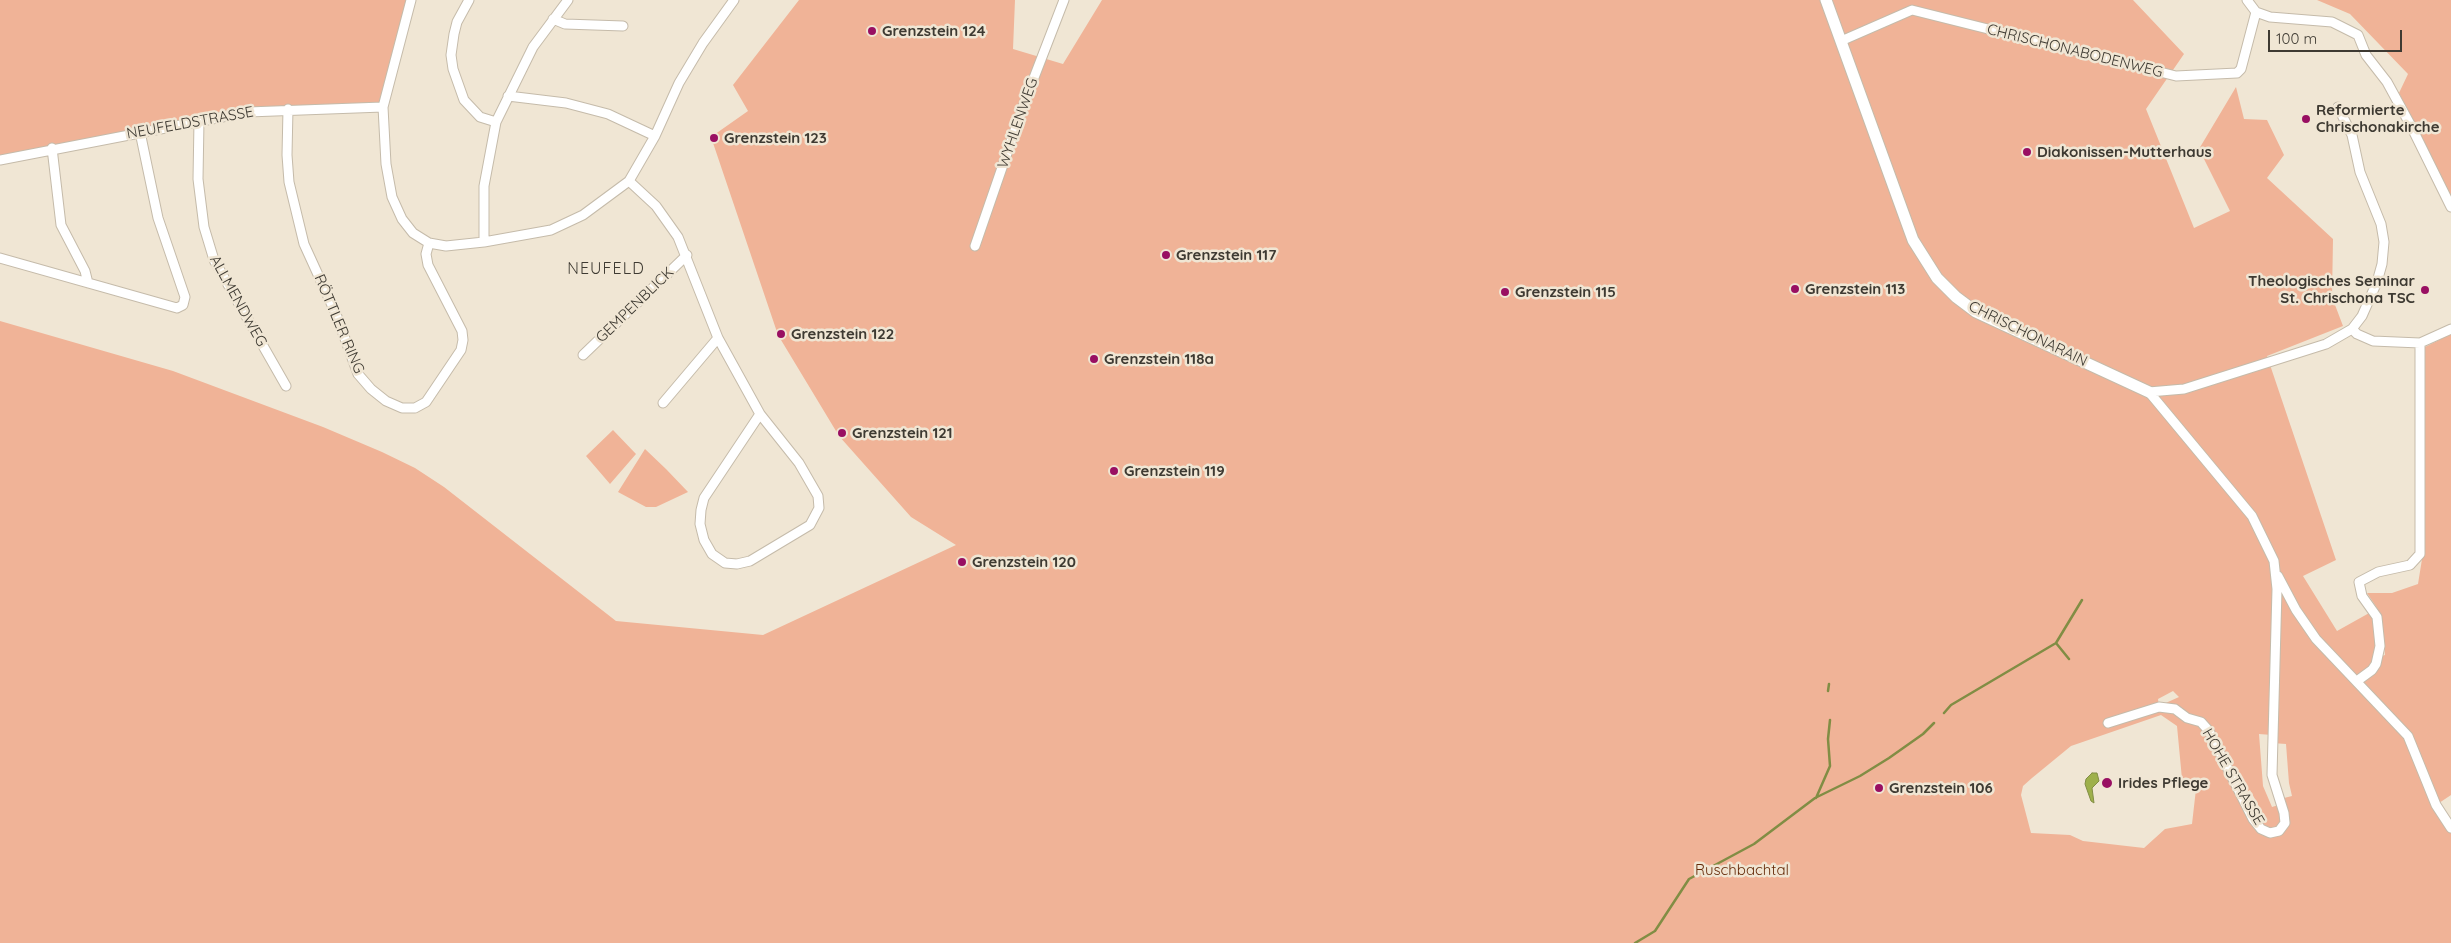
<!DOCTYPE html>
<html>
<head>
<meta charset="utf-8">
<style>
  body { margin:0 }
  #map { position:relative; width:2451px; height:943px; overflow:hidden; background:#f0e6d4; font-family:Quicksand,sans-serif }
  canvas { display:block }
  .scale { position:absolute; left:2268px; top:30px; width:134px; height:22px; box-sizing:border-box; border:2px solid #3e3a32; border-top:0; padding-left:6px; font-size:15px; line-height:18px; white-space:nowrap; color:#3e3a32; -webkit-text-stroke:4px #f0e6d4; paint-order:stroke }
</style>
</head>
<body>
<div id="map">
<canvas width="2451" height="943"></canvas>
<div class="scale">100 m</div>
</div>
<script>
const ctx = document.querySelector('canvas').getContext('2d');
ctx.lineJoin = 'round';
function paint(path, color) { ctx.fillStyle = color; ctx.fill(path, 'evenodd'); }
const poly = rows => new Path2D(rows.map(r => 'M' + r).join(''));
function trace(path, color, width, dash) { ctx.strokeStyle = color; ctx.lineWidth = width; ctx.lineCap = dash ? 'butt' : 'round'; ctx.setLineDash(dash || []); ctx.stroke(path); }
function label(font, color, halo, rows, align = 'center') {
  ctx.font = font + ' Quicksand,sans-serif'; ctx.lineWidth = 5; ctx.setLineDash([]); ctx.textBaseline = 'middle'; ctx.strokeStyle = halo; ctx.fillStyle = color; for (const [text, x, y, turn = 0] of rows) {
    ctx.save(); ctx.translate(x, y); ctx.rotate((+turn || 0) * Math.PI / 180); ctx.textAlign = isNaN(turn) ? turn : align; if (halo) ctx.strokeText(text, 0, 0); ctx.fillText(text, 0, 0); ctx.restore();
  }
}
const green = poly([
  [0,0,411,0,383,107,288,109,0,160],
  [799,0,1015,0,1013,49,1063,64,1102,0,2133,0,2184,54,2146,109,2194,228,2230,211,2199,149,2236,87,2244,119,2267,120,2284,155,2267,178,2333,239,2332,297,2343,326,2267,356,2336,560,2303,576,2337,631,2371,612,2376,626,2376,658,2385,655,2382,624,2377,608,2367,593,2392,593,2418,584,2423,553,2425,347,2451,334,2451,795,2436,805,2451,828,2451,943,0,943,0,321,173,371,323,427,382,452,415,468,444,487,616,621,763,635,956,545,911,517,839,436,778,335,711,137,748,111,733,85],
  [2173,691,2179,697,2159,706,2158,699],
  [2161,715,2177,726,2182,779,2196,789,2192,824,2165,829,2144,848,2083,841,2070,835,2031,833,2021,795,2023,786,2032,778,2071,746],
  [2259,734,2272,735,2272,743,2286,744,2289,783,2292,796,2280,799,2282,804,2272,807,2263,786],
  [2250,790,2262,812,2256,816,2244,793],
  [2317,0,2451,0,2451,196,2399,93,2408,74,2350,14],
  [613,430,636,454,610,484,586,456],
  [645,449,666,469,688,492,656,507,646,507,618,492]
]);
const water = poly([
  [2092,773,2097,773,2099,781,2092,788,2094,803,2091,801,2085,784,2086,779,2092,773]
]);
const stream = poly([
  [2056,643,2069,659],
  [1828,691,1829,684],
  [1944,713,1951,705,2056,643,2082,600],
  [1816,798,1830,766,1828,739,1830,720],
  [1635,943,1655,931,1689,879,1754,844,1815,798,1860,776,1889,758,1923,734,1934,723]
]);
const minor = poly([
  [411,0,383,107,386,164,392,197,402,219,413,233,429,243,446,246,484,242,551,230,583,215,629,181,655,136,679,83,703,43,734,0],
  [469,0,457,22,454,34,451,55,453,69,464,100,480,117,496,122],
  [2247,0,2256,12],
  [2256,12,2270,17,2332,22,2358,35,2366,55,2387,82,2411,126,2451,207],
  [553,19,565,24,623,26],
  [1841,41,1912,10,2176,76,2237,73,2241,69,2256,12],
  [508,96,566,103,608,114,655,136],
  [288,109,287,155,289,182,304,244,336,314,358,374,371,389,386,401,402,408,415,408,426,402,461,350,463,340,462,331,428,265,426,254,429,243],
  [199,121,198,179,204,227,214,260,286,386],
  [52,148,61,225,85,271,88,283],
  [0,160,248,112,383,107],
  [629,181,656,206,678,237,718,338,760,414,704,498,701,510,700,524,704,540,712,554,725,563,737,564,750,561,810,525,819,508,818,496,799,463,760,414],
  [484,242,484,186,496,122,533,47,568,0],
  [975,246,1025,101,1064,0],
  [0,258,177,308,183,305,185,297,158,218,140,132],
  [2352,329,2357,334,2373,341,2420,343],
  [583,355,687,255],
  [2149,392,2184,389,2326,344,2352,329,2362,316,2377,282,2382,264,2384,242,2381,224,2360,172,2352,135,2338,107],
  [663,403,718,338],
  [2278,576,2296,610,2316,639,2408,736,2436,805,2451,828],
  [2357,681,2372,670,2376,664,2380,646,2377,617,2362,596,2359,582,2378,572,2410,565,2420,554,2420,343,2451,329],
  [2108,723,2159,707,2175,709,2187,718,2201,722,2209,731,2253,819,2261,829,2270,833,2279,831,2285,823,2284,813,2272,775,2277,589,2274,561,2252,516,2149,392]
]);
const tertiary = poly([
  [1826,0,1913,240,1937,278,1956,297,1976,312,2149,392]
]);
const markers = [
  [872,31,5,"#990f62"],
  [2306,119,5,"#990f62"],
  [714,138,5,"#990f62"],
  [2027,152,5,"#990f62"],
  [1166,255,5,"#990f62"],
  [1795,289,5,"#990f62"],
  [2425,290,5,"#990f62"],
  [1505,292,5,"#990f62"],
  [781,334,5,"#990f62"],
  [1094,359,5,"#990f62"],
  [842,433,5,"#990f62"],
  [1114,471,5,"#990f62"],
  [962,562,5,"#990f62"],
  [2107,783,6,"#990f62"],
  [1879,788,5,"#990f62"]
];
const poiNames = [
  ["Grenzstein 124",882,31],
  ["Reformierte",2316,110],
  ["Chrischonakirche",2316,127],
  ["Grenzstein 123",724,138],
  ["Diakonissen-Mutterhaus",2037,152],
  ["Grenzstein 117",1176,255],
  ["Theologisches Seminar",2415,281,"right"],
  ["St. Chrischona TSC",2415,298,"right"],
  ["Grenzstein 113",1805,289],
  ["Grenzstein 115",1515,292],
  ["Grenzstein 122",791,334],
  ["Grenzstein 118a",1104,359],
  ["Grenzstein 121",852,433],
  ["Grenzstein 119",1124,471],
  ["Grenzstein 120",972,562],
  ["Irides Pflege",2118,783],
  ["Grenzstein 106",1889,788]
];
const streetNames = [
  ["CHRISCHONABODENWEG",2075,51,14],
  ["NEUFELDSTRASSE",190,123,-10],
  ["WYHLENWEG",1018,123,-71],
  ["ALLMENDWEG",238,301,61],
  ["GEMPENBLICK",635,305,-44],
  ["RÖTTLER RING",339,324,67],
  ["CHRISCHONARAIN",2028,334,26],
  ["HOHE STRASSE",2233,777,60]
];
const parkNames = [
  ["Ruschbachtal",1742,870]
];
const neighbourhoodNames = [
  ["NEUFELD",606,269]
];
paint(green, '#f0b397');
paint(water, '#9eb04b');
trace(water, '#818d44', 1);
trace(stream, '#818d44', 2.5);
trace(minor, '#c5bbaa', 11);
trace(tertiary, '#c5bbaa', 13);
trace(minor, '#fff', 9);
trace(tertiary, '#fff', 11);
for (const [x, y, r, color] of markers) { const dot = new Path2D(); dot.arc(x, y, r, 0, 2 * Math.PI); ctx.fillStyle = color; ctx.fill(dot); trace(dot, '#f0e6d4', 2); }
label('bold 15px', '#3e3a32', '#f0e6d4', poiNames, 'left');
label('15px', '#3e3a32', '#f0e6d4', streetNames);
label('15px', '#662b09', '#f0e6d4', parkNames);
ctx.letterSpacing = '1px';
label('16px', '#3e3a32', '#f0e6d4', neighbourhoodNames);
ctx.letterSpacing = '0px';
</script>
</body>
</html>
